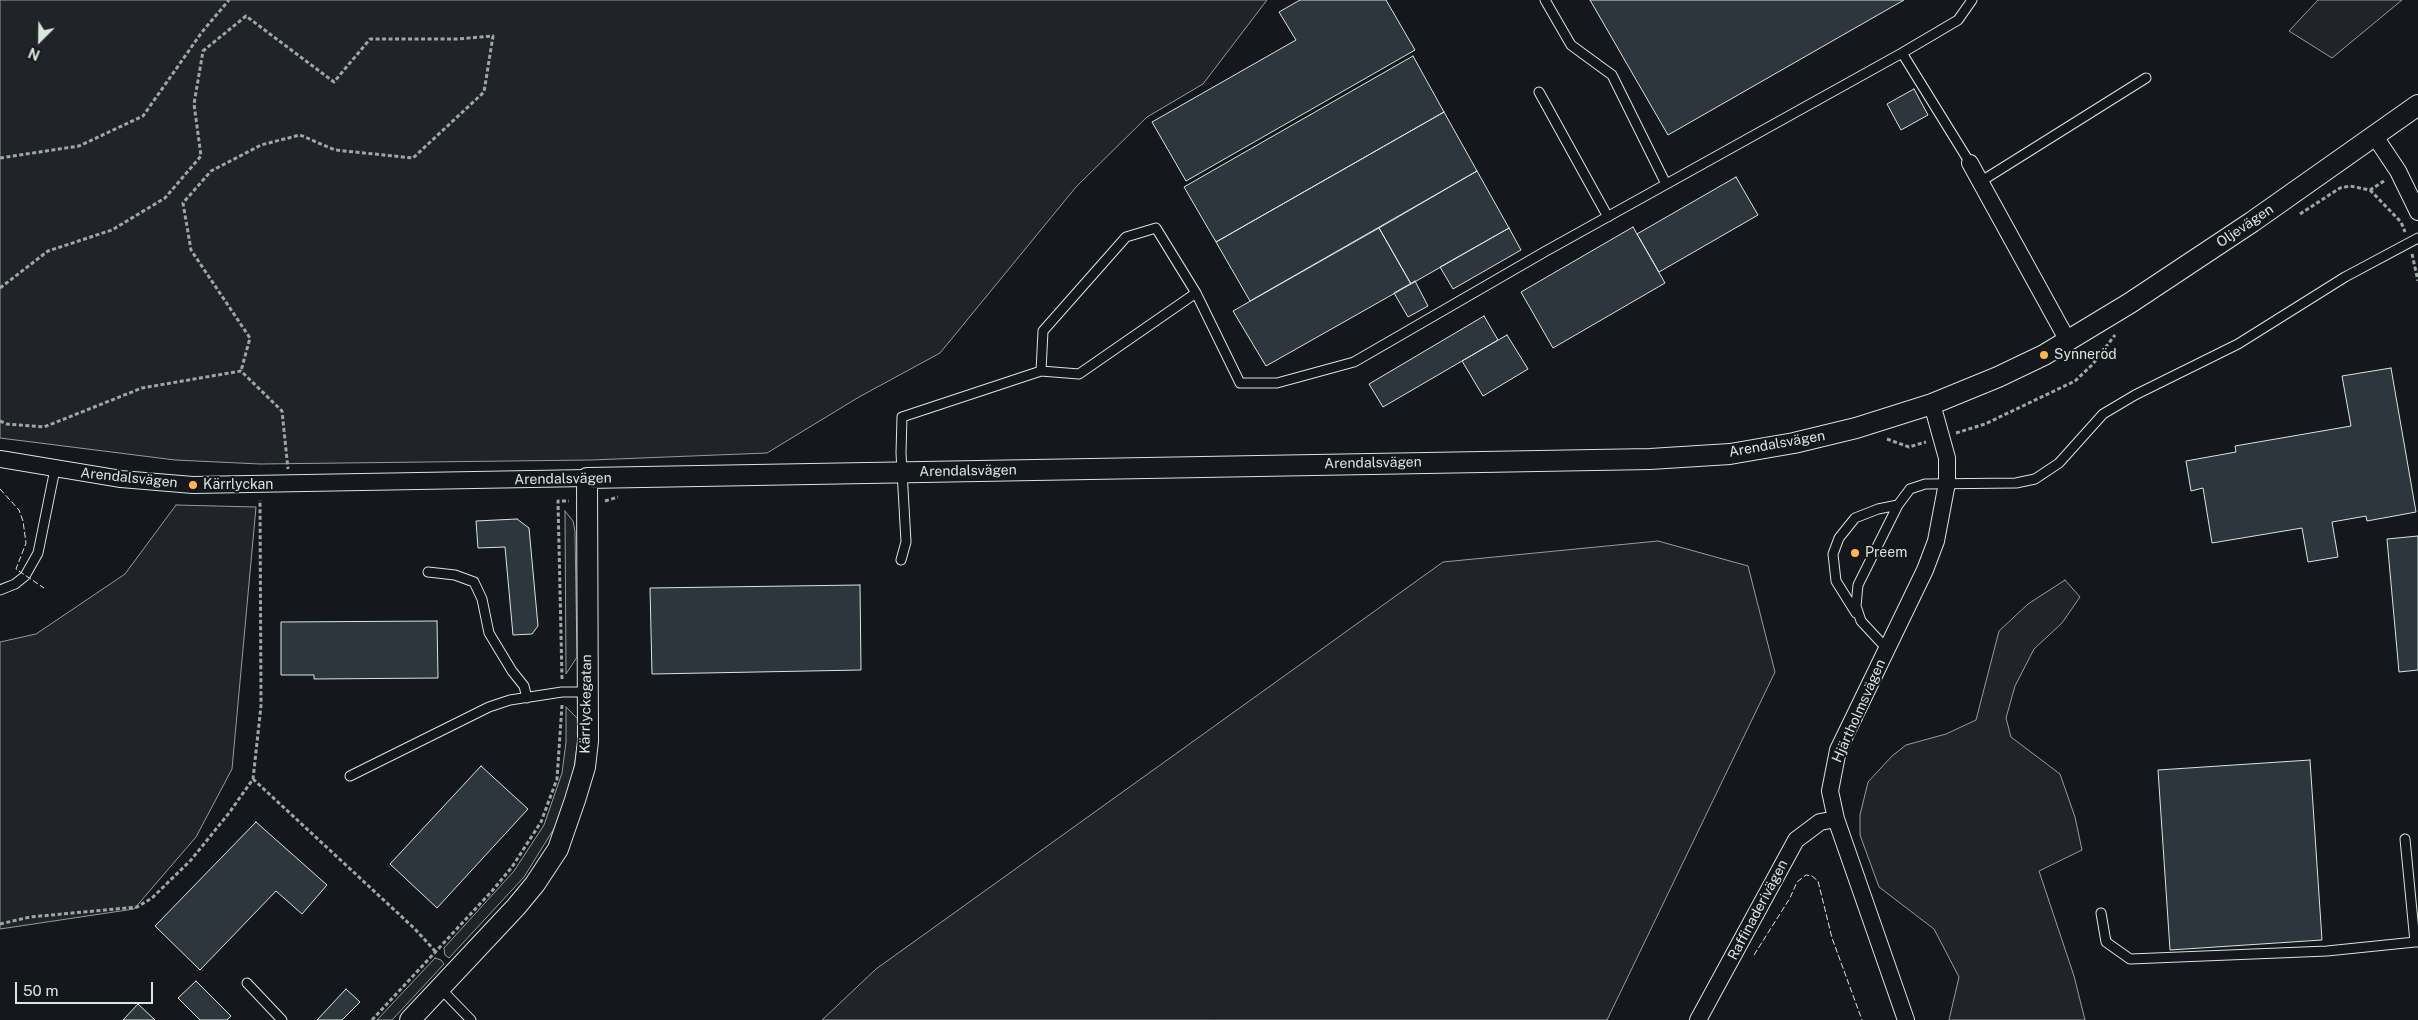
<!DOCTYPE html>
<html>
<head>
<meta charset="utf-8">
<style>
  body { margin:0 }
  #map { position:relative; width:2418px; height:1020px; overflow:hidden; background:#14181c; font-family:"Public Sans",sans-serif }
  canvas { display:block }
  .north { position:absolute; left:15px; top:15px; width:50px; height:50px; -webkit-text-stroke:4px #14181c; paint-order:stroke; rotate:203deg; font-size:14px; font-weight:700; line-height:20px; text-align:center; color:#d8e6dc }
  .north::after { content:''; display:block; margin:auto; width:18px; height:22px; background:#d8e6dc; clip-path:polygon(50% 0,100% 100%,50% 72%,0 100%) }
  .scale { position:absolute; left:15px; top:982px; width:138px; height:22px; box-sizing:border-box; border:2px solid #d8e6dc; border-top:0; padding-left:6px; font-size:15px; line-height:18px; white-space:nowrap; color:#d8e6dc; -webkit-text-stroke:4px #14181c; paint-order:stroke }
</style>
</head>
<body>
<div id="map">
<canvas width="2418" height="1020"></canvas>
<div class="north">N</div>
<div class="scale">50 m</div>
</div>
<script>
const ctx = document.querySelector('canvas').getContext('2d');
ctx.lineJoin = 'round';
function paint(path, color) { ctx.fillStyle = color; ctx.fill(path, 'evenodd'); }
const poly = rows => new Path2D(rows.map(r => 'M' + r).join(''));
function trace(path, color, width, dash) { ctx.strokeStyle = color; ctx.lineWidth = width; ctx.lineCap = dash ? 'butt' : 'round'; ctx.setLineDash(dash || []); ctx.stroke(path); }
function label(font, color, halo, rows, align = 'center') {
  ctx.font = font + ' "Public Sans",sans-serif'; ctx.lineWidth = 4; ctx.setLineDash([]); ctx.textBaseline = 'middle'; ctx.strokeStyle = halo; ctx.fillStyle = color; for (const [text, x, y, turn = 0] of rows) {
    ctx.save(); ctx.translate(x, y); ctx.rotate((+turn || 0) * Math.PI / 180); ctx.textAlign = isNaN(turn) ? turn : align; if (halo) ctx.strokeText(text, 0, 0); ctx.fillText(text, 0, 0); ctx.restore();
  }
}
const green = poly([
  [0,0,1267,0,1203,84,1147,117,1076,187,940,353,859,397,767,453,591,460,260,464,175,460,0,438,0,0],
  [2318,0,2402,0,2332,58,2289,31,2318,0],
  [176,505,256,507,232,769,196,837,134,909,0,929,0,642,36,634,125,574,176,505],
  [565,511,573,521,575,531,577,657,566,674,565,511],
  [1658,541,1748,566,1775,672,1607,1020,822,1020,876,969,1443,562,1658,541],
  [2065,580,2080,597,2062,623,2034,649,2015,686,2006,718,2011,737,2060,774,2075,817,2082,850,2039,871,2074,976,2085,1020,1949,1020,1959,977,1934,929,1879,887,1860,835,1860,815,1868,782,1892,756,1906,745,1946,734,1976,720,1999,631,2028,604,2065,580],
  [566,707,578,719,578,740,573,775,555,827,524,877,449,958,445,955,444,948,514,871,544,825,562,773,566,742,566,707],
  [435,958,441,960,444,964,392,1020,377,1020,435,958]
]);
const building = poly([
  [1300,0,1386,0,1415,50,1186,181,1152,122,1296,40,1279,12,1300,0],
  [1590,0,1904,0,1668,135,1590,0],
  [1413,56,1444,112,1216,242,1184,187,1413,56],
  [1914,89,1928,115,1901,130,1887,104,1914,89],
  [1444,112,1477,171,1250,301,1216,242,1444,112],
  [1477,171,1509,228,1411,284,1379,228,1477,171],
  [1736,177,1758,215,1659,272,1637,234,1736,177],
  [1633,227,1665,283,1553,348,1521,292,1633,227],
  [1379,228,1411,284,1266,366,1233,311,1379,228],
  [1509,228,1521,250,1453,289,1440,267,1509,228],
  [1415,281,1428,306,1408,317,1394,293,1415,281],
  [1484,316,1498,340,1383,407,1369,384,1484,316],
  [1507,335,1528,369,1483,396,1462,361,1507,335],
  [2391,368,2416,512,2367,521,2366,516,2332,522,2338,557,2308,562,2302,528,2212,543,2203,488,2191,491,2186,461,2236,452,2235,446,2351,426,2342,376,2391,368],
  [517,519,529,528,538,626,532,634,513,635,505,547,478,548,476,521,517,519],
  [2418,536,2418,670,2399,672,2387,539,2418,536],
  [860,585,861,670,652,674,650,588,860,585],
  [437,621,438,678,314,679,314,675,281,675,281,622,437,621],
  [2310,760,2322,940,2170,950,2158,770,2310,760],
  [481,766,528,809,437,908,390,864,481,766],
  [256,822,327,885,302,914,276,891,200,970,155,926,256,822],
  [196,981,231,1016,227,1020,200,1020,178,998,196,981],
  [346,989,360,1002,342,1020,317,1020,346,989],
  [138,1004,155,1020,123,1020,138,1004]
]);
const path = poly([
  [0,158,79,146,143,116,202,32,229,0],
  [2370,190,2401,222,2405,232],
  [2300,214,2340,188,2350,186,2370,190,2384,181],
  [2412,254,2418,281],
  [0,288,48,251,112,230,165,198,201,156,194,104,203,51,246,16,334,82,370,39,457,39,493,36,484,92,413,158,335,150,300,135,261,145,211,171,183,203,191,250,250,338,241,371],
  [0,421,7,424,44,427,142,388,241,371,282,411,288,469],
  [1956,433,1985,424,2075,381,2092,365,2115,335],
  [1887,439,1909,447,1926,442],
  [605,501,618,497],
  [562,679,558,501,569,501],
  [253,779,415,929,435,951],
  [0,924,30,917,137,907,152,898,191,860,229,813,253,779,261,706,260,500],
  [372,1020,492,891,512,867,541,822,557,779,562,705]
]);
const service = poly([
  [1545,0,1571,45,1612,75,1666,184],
  [1902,53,1970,163],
  [1539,92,1608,217],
  [1980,182,2146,78],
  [1041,371,1043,331,1126,237,1156,228,1196,293],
  [901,560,906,542,901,453,902,417,1041,371,1079,374,1196,293,1240,383,1277,383,1354,362,1546,251,1902,53,1958,20,1972,0],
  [428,572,455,575,474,582,482,599,489,633,512,671,524,686,527,698],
  [0,590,15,584,25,576,38,553,55,469],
  [1856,613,1836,581,1833,554,1839,538,1855,518,1878,509,1898,505],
  [1887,649,1861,621,1856,606,1858,585,1898,505,1910,489,1925,484,2016,483,2035,479,2059,463,2103,414,2135,395,2238,344,2345,277,2418,238],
  [350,776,489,707,510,700,562,692,588,692],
  [2405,839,2415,942,2418,942],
  [2101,913,2106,942,2130,959,2327,951,2415,942],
  [247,983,282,1020],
  [440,988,471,1020]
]);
const minor = poly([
  [2374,135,2398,171,2418,212],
  [1970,163,2068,341],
  [0,459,121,479,193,485,587,478],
  [1698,1020,1796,840,1820,822,1836,819],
  [1906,1020,1836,819,1830,791,1838,750,1925,570,1936,541,1947,483,1947,458,1932,404]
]);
const tertiary = poly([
  [410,1020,516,907,535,884,558,849,575,800,585,767,588,741,587,478,1650,459,1730,454,1794,443,1856,428,1932,404,1998,377,2044,355,2130,303,2252,222,2418,105]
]);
const fence = poly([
  [0,489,19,510,23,521,26,543,16,569,44,588],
  [1754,955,1790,898,1797,882,1806,875,1812,876,1818,881,1832,938,1862,1020]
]);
const markers = [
  [2044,355,5,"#ffb74d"],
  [193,485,5,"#ffb74d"],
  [1855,553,5,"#ffb74d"]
];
const streetNames = [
  ["Oljevägen",2245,226,-34],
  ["Arendalsvägen",1777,444,-10],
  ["Arendalsvägen",1373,463,-1],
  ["Arendalsvägen",968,471,-1],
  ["Arendalsvägen",129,478,6],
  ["Arendalsvägen",563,479,-1],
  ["Kärrlyckegatan",586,704,-89],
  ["Hjärtholmsvägen",1859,711,-66],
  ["Raffinaderivägen",1758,910,-62]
];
const poiNames = [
  ["Synneröd",2054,355],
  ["Kärrlyckan",203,485],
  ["Preem",1865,553]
];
paint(green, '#202428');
trace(green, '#939e99', 1);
paint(building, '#2c363c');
trace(building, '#d8e6dc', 1);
trace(service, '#d8e6dc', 11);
trace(minor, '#d8e6dc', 18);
trace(tertiary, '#d8e6dc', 22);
trace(path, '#9da8a2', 3, [4, 2.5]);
trace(service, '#14181c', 9);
trace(minor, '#14181c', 16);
trace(tertiary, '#14181c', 20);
trace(fence, '#d8e6dc', 1, [6, 2.5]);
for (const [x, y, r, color] of markers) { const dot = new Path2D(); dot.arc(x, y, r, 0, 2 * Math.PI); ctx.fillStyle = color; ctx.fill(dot); trace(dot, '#14181c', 2); }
label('14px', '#d8e6dc', '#14181c', streetNames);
label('14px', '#d8e6dc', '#14181c', poiNames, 'left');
</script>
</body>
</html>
